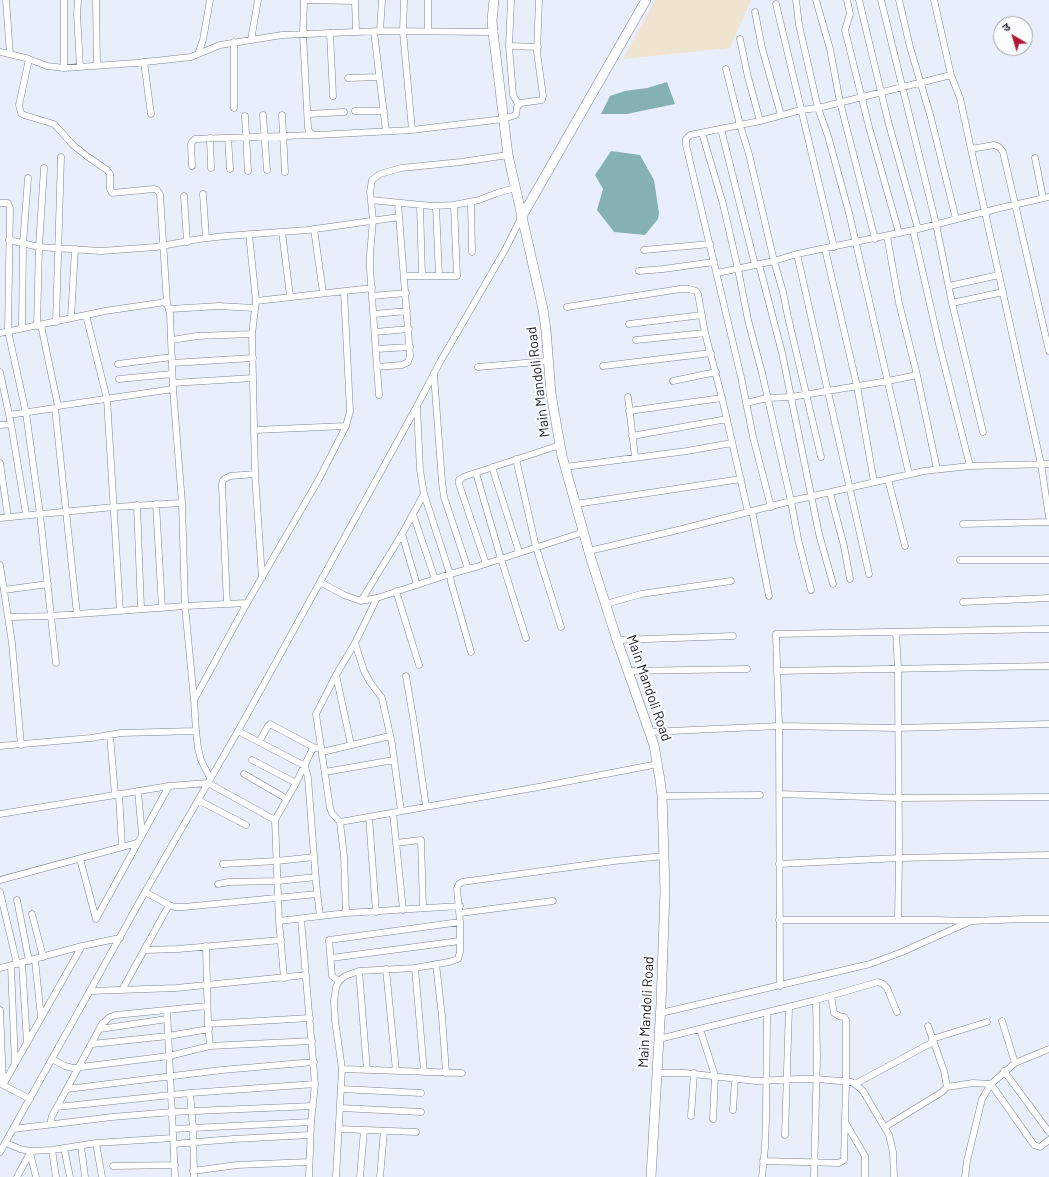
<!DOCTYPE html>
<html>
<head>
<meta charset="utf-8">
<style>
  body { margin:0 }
  #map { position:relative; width:1049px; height:1177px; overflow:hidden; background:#e9effa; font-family:Barlow,"Noto Sans Devanagari",sans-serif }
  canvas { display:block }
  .north { position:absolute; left:993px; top:16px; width:40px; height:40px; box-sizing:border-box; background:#fbfcfe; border:1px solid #a2a4a6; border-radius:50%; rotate:322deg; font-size:11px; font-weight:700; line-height:16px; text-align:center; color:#1d1f23 }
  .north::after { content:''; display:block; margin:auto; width:14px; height:18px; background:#af1b36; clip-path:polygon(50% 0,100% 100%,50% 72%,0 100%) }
</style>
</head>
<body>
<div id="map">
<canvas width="1049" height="1177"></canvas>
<div class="north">उ</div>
</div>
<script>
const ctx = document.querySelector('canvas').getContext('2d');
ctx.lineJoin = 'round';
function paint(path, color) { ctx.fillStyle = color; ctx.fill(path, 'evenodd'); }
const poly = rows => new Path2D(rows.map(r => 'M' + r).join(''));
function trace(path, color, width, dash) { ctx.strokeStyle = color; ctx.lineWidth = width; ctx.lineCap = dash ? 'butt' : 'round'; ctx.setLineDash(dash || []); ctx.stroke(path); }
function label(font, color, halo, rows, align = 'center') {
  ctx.font = font + ' Barlow,sans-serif'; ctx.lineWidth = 4; ctx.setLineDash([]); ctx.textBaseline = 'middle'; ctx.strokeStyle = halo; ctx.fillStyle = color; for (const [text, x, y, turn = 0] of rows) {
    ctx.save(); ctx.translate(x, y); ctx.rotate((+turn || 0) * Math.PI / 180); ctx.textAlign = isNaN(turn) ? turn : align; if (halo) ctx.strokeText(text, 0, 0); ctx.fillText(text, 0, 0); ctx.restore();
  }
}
const industrial = poly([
  [655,0,751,0,730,48,623,59]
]);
const water = poly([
  [667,82,675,104,627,114,601,114,610,96,625,91,647,88],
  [611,151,640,155,654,180,659,213,658,219,645,235,614,232,597,210,603,189,595,175]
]);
const street = poly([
  [6,0,10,54],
  [64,0,64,68],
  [78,0,77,14,80,67],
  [96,0,97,65],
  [304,0,303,34,308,128,309,131,313,135,317,135,412,130,503,119,516,115,517,107,521,103,542,100,543,96,537,52,539,0],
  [306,0,355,1],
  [355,0,356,32],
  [404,0,403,32,412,130],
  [428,0,428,31],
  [511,0,509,46,513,95,518,104],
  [796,0,799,25,818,108,828,136,849,213,909,474],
  [816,0,830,49,840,102,875,239],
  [847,0,850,14,845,30,869,127,899,233],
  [859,0,888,121,918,229],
  [881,0,936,224,952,303,983,432],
  [899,0,910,47,931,118,956,219],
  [934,0,951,75,960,98,971,149,1041,464,1049,517],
  [776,4,834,247],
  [755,12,762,48,781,115],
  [380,31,382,0],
  [374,32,386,131],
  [330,33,333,96],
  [740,39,748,77,760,121],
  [251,40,258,0],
  [509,46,538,47],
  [0,52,26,58,47,66,64,68,136,63,191,57,220,45,282,35,380,31,493,32],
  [198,54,203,40,210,0],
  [29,59,19,105,21,113,24,115,54,124,73,145,88,157,107,170,110,174,110,189,112,193,154,189,157,190,160,194,167,304],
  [144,62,151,114],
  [726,69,740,125,749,154,774,261,783,292,788,317,821,457],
  [348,78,379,77],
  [234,108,234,42],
  [355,111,384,111],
  [308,114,344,112],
  [263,115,267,170],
  [282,115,285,172],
  [245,116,248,171],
  [721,129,755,265],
  [702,133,723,204,738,269,748,320,762,373,791,501,798,539,811,590],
  [210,138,211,168],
  [228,138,230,169],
  [971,149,994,145,999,147,1003,152,1049,351],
  [1035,158,1043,198],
  [192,166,191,144,192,142,195,139,313,135],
  [203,194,206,238],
  [184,196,187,242],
  [371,200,432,206,454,205,479,200,497,193,515,188],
  [471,202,472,252],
  [0,203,8,203,10,208,8,331,26,413,40,514,56,663],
  [420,205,422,276],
  [436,206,439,276],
  [314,229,323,293],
  [913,230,940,348,970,466],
  [282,232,290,296],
  [249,234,256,301,252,334,255,474,262,578],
  [887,236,899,303,917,375,937,469],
  [9,240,39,247,101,251,156,247,199,239,226,236,308,230,399,217],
  [825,249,857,386,874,482],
  [644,250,710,244],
  [797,254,869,574],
  [759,264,782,353,819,534,833,584],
  [639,271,663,269,714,262],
  [717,273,774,261,797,254,918,229,1000,208,1049,197],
  [405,276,457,276,454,205],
  [949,286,999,275],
  [372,296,406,293],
  [256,301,372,288],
  [952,303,1003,292],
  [567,307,680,289,689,289,696,291,698,294,705,333,722,398,748,512],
  [170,309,219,306,254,308],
  [374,314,407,311],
  [86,315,107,399,120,611],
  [71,318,75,249],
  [56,322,61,157],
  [629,324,702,315],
  [41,325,58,406,55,408,77,614],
  [37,326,39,247,44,168],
  [22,328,23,244,28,178],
  [375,332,409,329],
  [0,333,105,311,159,303,164,302,168,306,170,314,173,389,182,503,185,606,194,700,196,731,198,748,201,760,210,778],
  [172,340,197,336,252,334],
  [636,340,705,333],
  [376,349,410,347],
  [172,363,253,358],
  [118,364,172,357],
  [603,366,711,353],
  [377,367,402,365,408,362,410,356,398,203],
  [478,367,548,361],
  [0,372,11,424,26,514],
  [434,375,442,482,444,497,468,569],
  [119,379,172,374],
  [673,381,716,372],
  [173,383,253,378],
  [379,395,370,269,370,255,373,220,370,192,372,180,380,174,401,168,461,162,508,155],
  [628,397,635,457],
  [746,403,767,398,791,397,888,381,917,375],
  [58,406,173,389],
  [417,407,420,470,424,494,450,574,451,582,471,652],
  [629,411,722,398],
  [9,415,55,408],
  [0,425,11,424],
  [255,430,346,426],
  [632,436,727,419],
  [516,459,536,547,561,627],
  [0,463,8,517],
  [492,467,519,552],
  [565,467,687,451,732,443],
  [476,473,501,559,526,638],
  [888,479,905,546],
  [830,493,844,546,850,579],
  [156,504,162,608],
  [576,504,741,479],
  [137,505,141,609],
  [771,507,753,437,741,377,686,145,686,139,690,135,760,121,801,110,818,108,951,75],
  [752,511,769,596],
  [413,514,435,579],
  [0,518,114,507,182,503],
  [963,524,1049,522],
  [402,534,417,585],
  [589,551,682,529,791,501,924,471,970,466,1049,464],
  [960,560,1049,560],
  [486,564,459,484,459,480,463,477,560,445],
  [0,565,12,643,21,745],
  [320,582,344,595,361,601,377,598,450,574,476,567,584,532],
  [4,590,48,584],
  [396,591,419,665],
  [361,601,402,534,424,494],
  [963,602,1049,598],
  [227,604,222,485,223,480,230,476,255,474],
  [606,604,641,594,731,581],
  [9,617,51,616,185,606,247,603],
  [896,632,898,668,899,858,898,920],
  [617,640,733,636],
  [355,643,364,671,370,682,382,698,392,744,401,811],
  [627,671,747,669],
  [777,671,1049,666],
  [336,675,351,745],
  [406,676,414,723,426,806],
  [194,700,247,603,319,479,346,426,350,411,344,292],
  [238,731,305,766,308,778,316,882,320,916],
  [649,732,779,726,898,728,1049,724],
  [110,735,115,795],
  [259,742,268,726,270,724,315,748],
  [0,746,91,738,121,733,196,731],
  [322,752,390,736],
  [252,760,296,783],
  [325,772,394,760],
  [244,774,287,799],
  [138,791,142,835],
  [119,794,122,847],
  [780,794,898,798,1049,797],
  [662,796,760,795],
  [198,800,246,825],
  [393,813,403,910],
  [0,814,169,786,208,783,275,820,296,783,312,750,315,748,321,747],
  [369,817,376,912],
  [275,820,279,921,284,978],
  [340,822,544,786,658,764],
  [396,843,421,840,423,908],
  [80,859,96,919],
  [223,864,277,861,314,857],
  [779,864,899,858,1049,855],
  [0,880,137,843],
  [218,884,229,882,278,881,316,877],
  [0,892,17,964],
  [145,892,169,905,175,907,184,907,317,894],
  [17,900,29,961],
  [346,913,344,856,340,822,332,813,330,808,316,714,336,675,355,643,377,598],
  [460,913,553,901],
  [32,914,43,957],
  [96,919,169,786],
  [301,919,315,1084,311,1122,309,1177],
  [779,920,933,920,971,921,1025,919,1049,919],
  [279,921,346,913,460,906],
  [206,946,208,1024,210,1046],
  [145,950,178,949,281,940],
  [331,958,460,941],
  [35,960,41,1017],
  [22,963,27,1043],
  [436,964,442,1016,446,1073],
  [11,966,15,1064],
  [0,968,82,946,120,938],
  [415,968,424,1072],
  [386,969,396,1071],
  [359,971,367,1070],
  [339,981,332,976,329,940,460,922],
  [780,986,779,726,776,634,1049,629],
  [122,990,169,905],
  [90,991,176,988,306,975],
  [0,1010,3,1084],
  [167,1010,175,1177],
  [661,1013,870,964,902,952,971,921],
  [1002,1021,1015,1063],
  [208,1024,310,1018],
  [100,1029,167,1019],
  [700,1029,715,1076,713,1119],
  [659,1039,816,1000,878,982,883,984,887,988,897,1012],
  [932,1039,987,1022],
  [92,1044,168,1036,209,1029],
  [52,1059,65,1066,73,1068,169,1056,210,1046,312,1041],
  [342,1069,462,1073],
  [1004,1071,1049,1132],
  [657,1073,685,1073,756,1081,799,1079,817,1079,851,1082,855,1084,863,1091,889,1135,893,1152,894,1177],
  [855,1084,933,1042],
  [947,1087,973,1083,991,1084,1034,1145,1040,1147,1049,1140],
  [67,1089,222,1070,314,1062],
  [342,1089,421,1093],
  [190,1093,193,1128,194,1177],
  [30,1099,3,1085,82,946],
  [57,1107,190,1093,315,1084],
  [341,1108,421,1112],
  [733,1110,735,1079],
  [691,1116,694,1073],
  [845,1122,865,1156,865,1177],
  [50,1124,52,1116,102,1024,110,1017,116,1015,207,1006],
  [885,1127,942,1092,947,1087,944,1071,928,1026],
  [13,1129,112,1117,172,1112,313,1106],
  [173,1129,311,1122],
  [339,1129,416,1132],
  [785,1135,789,1007],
  [6,1143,20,1149,30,1151,52,1150,96,1143,173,1138],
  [96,1143,102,1177],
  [174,1144,233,1139,310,1135],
  [81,1146,85,1177],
  [64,1148,70,1177],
  [52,1150,56,1177],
  [0,1152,145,892,238,731,417,406,440,362,505,250,521,218],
  [30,1153,36,1177],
  [763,1161,839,1163,844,1160,846,1082,846,1020,844,1017,839,1016,834,1013,831,996],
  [113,1166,175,1165],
  [193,1171,237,1165,309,1162],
  [17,1177,30,1153],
  [336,1177,342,1069,335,1020,334,1001,336,987,339,981,345,976,359,971,415,968,449,962,458,959,460,952,460,922,457,888,459,884,462,882,614,861,664,856],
  [360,1177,364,1130],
  [380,1177,384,1131],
  [762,1177,765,1147,766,1118,767,1013],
  [814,1177,817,1058,816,1000],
  [965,1177,967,1161,982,1099,991,1084,1015,1063,1049,1049]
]);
const secondary = poly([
  [494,0,492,20,493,32,508,155,543,309,546,330,551,394,562,456,591,559,617,640,654,745,660,780,662,796,665,891,661,1004,651,1177],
  [521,218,646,0]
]);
const streetNames = [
  ["Main Mandoli Road",538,382,-97],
  ["Main Mandoli Road",649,688,71],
  ["Main Mandoli Road",646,1012,-87]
];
paint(industrial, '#eee4cf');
paint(water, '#86b1b1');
trace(street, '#7e838d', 7);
trace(secondary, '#7e838d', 10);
trace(street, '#fff', 6);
trace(secondary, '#fff', 9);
label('14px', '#1d1f23', '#fbfcfe', streetNames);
</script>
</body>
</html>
